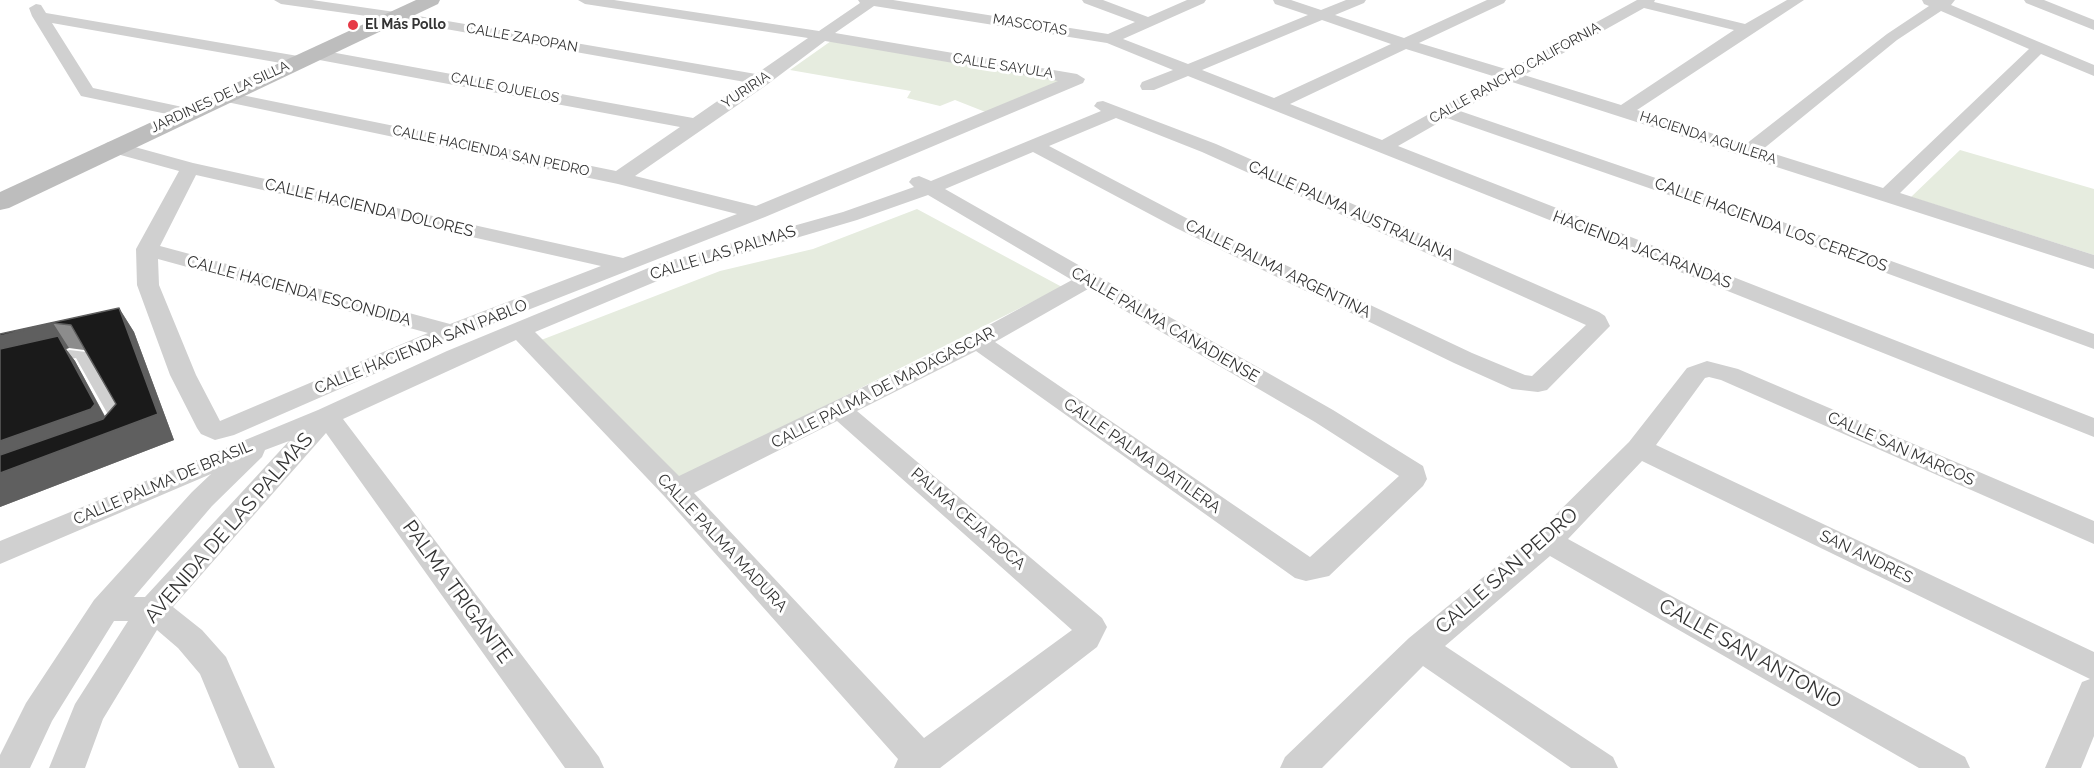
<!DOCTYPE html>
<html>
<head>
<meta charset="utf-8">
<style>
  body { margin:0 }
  canvas { display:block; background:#fff }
</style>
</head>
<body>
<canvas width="2094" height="768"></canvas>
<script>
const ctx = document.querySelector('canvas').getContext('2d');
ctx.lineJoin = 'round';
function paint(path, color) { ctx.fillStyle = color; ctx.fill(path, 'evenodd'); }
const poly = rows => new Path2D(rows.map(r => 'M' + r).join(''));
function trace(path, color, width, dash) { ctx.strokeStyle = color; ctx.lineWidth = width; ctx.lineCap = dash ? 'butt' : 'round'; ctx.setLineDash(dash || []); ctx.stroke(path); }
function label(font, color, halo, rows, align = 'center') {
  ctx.font = font + ' Raleway,sans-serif'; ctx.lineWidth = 6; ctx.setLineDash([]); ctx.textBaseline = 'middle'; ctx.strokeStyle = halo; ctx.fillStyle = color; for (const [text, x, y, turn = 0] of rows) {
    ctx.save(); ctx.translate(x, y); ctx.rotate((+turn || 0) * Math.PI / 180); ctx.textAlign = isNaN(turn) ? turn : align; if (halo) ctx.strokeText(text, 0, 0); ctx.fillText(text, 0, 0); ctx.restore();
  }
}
const green = poly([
  [831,41,1064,79,988,113,955,100,940,106,907,98,911,91,790,70],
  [1960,150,2094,189,2094,255,1911,197],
  [917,209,1062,287,679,479,536,342,720,271,813,249]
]);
const lane = poly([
  [70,350,86,352,127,424,125,427,115,427,76,358,52,362,45,358,47,355,70,350]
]);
const street = poly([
  [274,0,312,0,395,12,756,74,808,38,585,4,578,0,614,0,819,31,860,3,858,0,893,0,1108,34,1135,22,1084,3,1082,0,1103,0,1148,17,1187,0,1206,0,1204,3,1123,39,1188,64,1308,15,1275,4,1273,0,1291,0,1321,10,1346,0,1366,0,1364,3,1335,15,1404,38,1487,0,1506,0,1504,3,1419,43,1509,70,1637,0,1655,0,1654,2,1745,24,1787,0,1804,0,1637,110,1746,144,1887,34,1929,6,1924,4,1922,0,1955,0,1951,5,2094,65,2094,76,2041,54,1900,193,2094,255,2094,269,1512,82,1460,111,1755,212,2094,334,2094,349,1741,220,1447,118,1398,146,2094,418,2094,437,1188,76,1154,90,1142,90,1140,86,1142,82,1173,70,1107,43,874,6,835,33,1077,74,1085,79,1083,83,765,217,459,337,234,435,215,440,201,434,197,428,170,375,137,285,136,249,179,171,106,151,104,147,106,143,113,141,193,163,623,258,737,214,618,184,222,101,216,100,213,96,216,92,222,91,616,171,680,127,314,59,306,54,314,49,693,118,745,82,395,20,281,4,274,0],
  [1644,8,1734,30,1621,105,1524,75,1644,8],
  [1941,11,2029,49,1883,188,1762,150,1897,40,1941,11],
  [1322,20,1391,44,1274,98,1202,70,1322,20],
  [825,41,1058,81,756,206,635,176,768,84,825,41],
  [1406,49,1496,77,1382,140,1290,104,1406,49],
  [196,175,601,266,450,324,160,246,196,175],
  [158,259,428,333,220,421,196,375,159,285,158,259],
  [2024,0,2044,0,2094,20,2094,30,2026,3,2024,0],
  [36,4,41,5,46,13,298,56,306,61,298,66,52,23,93,88,192,109,195,113,192,117,186,118,81,96,32,16,29,8,36,4],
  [1103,101,1216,144,1599,312,1605,316,1610,326,1547,390,1538,392,1512,389,1454,363,1176,228,1033,152,945,189,1333,410,1423,466,1427,479,1423,486,1329,576,1306,581,1295,578,976,351,857,411,1102,618,1107,627,1097,647,940,768,894,768,898,759,665,497,516,340,343,419,599,757,604,768,565,768,326,433,173,607,202,630,226,657,275,768,239,768,200,674,178,648,157,630,103,719,85,768,49,768,75,704,128,621,114,621,52,721,30,768,0,768,0,755,26,703,94,600,192,492,211,474,0,564,0,541,318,410,447,351,658,264,843,212,914,187,909,182,912,178,919,176,931,181,1101,111,1094,106,1097,102,1103,101],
  [1116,118,1202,152,1586,325,1532,376,1525,375,1472,353,1190,220,1049,146,1116,118],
  [928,195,1072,280,969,336,679,476,535,332,674,274,857,220,928,195],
  [1088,289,1315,422,1399,476,1310,557,995,342,1088,289],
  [837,421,1072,630,924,738,694,493,837,421],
  [289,441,145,597,134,597,212,506,262,457,265,450,289,441],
  [1707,361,1738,369,2094,521,2094,544,1721,380,1709,377,1705,378,1656,445,2094,652,2094,736,2081,768,2045,768,2082,682,2090,679,1642,461,1568,539,1965,757,1970,768,1919,768,1550,556,1445,646,1613,757,1618,768,1571,768,1423,666,1322,768,1280,768,1285,757,1409,638,1537,533,1629,442,1687,368,1707,361]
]);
const secondary = poly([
  [416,0,440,0,438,4,9,208,0,210,0,192,416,0]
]);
const wall = poly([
  [119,308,134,332,174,440,0,507,0,334],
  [69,348,84,350,116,404,105,416,75,361,66,349]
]);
const shadedWall = poly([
  [119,308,134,332,174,440,0,507,0,336,53,323,69,348,66,349,75,361,112,430,158,414]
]);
const building = poly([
  [119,308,158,414,0,473,0,455,103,419,116,404,71,325,53,323,0,336,0,334,119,308],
  [58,336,95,404,91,409,0,441,0,349,58,336]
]);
const markers = [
  [353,25,6,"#e63946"]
];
const farPoinames = [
  ["El Más Pollo",365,25]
];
const farStreetnames = [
  ["MASCOTAS",1030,25,9],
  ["CALLE ZAPOPAN",522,38,10],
  ["CALLE SAYULA",1003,66,9],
  ["CALLE RANCHO CALIFORNIA",1515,73,-29],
  ["CALLE OJUELOS",505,88,11],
  ["YURIRIA",746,90,-34],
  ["JARDINES DE LA SILLA",220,97,-25],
  ["HACIENDA AGUILERA",1708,138,18],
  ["CALLE HACIENDA SAN PEDRO",491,151,12]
];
const streetNames = [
  ["CALLE HACIENDA DOLORES",369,208,13],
  ["CALLE PALMA AUSTRALIANA",1351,211,24],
  ["CALLE HACIENDA LOS CEREZOS",1771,225,20],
  ["HACIENDA JACARANDAS",1642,250,21],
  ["CALLE LAS PALMAS",723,253,-17],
  ["CALLE PALMA ARGENTINA",1278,269,26],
  ["CALLE HACIENDA ESCONDIDA",299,291,15],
  ["CALLE PALMA CANADIENSE",1165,325,30],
  ["CALLE HACIENDA SAN PABLO",421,347,-22],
  ["CALLE PALMA DE MADAGASCAR",883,388,-27],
  ["CALLE SAN MARCOS",1901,449,24],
  ["CALLE PALMA DATILERA",1142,456,35],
  ["CALLE PALMA DE BRASIL",163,483,-23],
  ["PALMA CEJA ROCA",968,519,41],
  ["CALLE PALMA MADURA",722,543,47],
  ["SAN ANDRES",1866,557,26]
];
const nearStreetnames = [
  ["AVENIDA DE LAS PALMAS",229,528,-49],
  ["CALLE SAN PEDRO",1507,571,-41],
  ["PALMA TRIGANTE",457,592,54],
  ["CALLE SAN ANTONIO",1750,654,29]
];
paint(green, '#e6ecdf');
paint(lane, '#d0d0d0');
paint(street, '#d0d0d0');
paint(secondary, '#bdbdbd');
paint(wall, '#8c8c8c');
paint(shadedWall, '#5f5f5f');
paint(building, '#1a1a1a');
trace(building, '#5f5f5f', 1.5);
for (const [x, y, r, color] of markers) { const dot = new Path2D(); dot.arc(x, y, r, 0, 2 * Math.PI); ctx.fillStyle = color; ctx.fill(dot); trace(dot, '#fff', 2); }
label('bold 14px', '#333', '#fff', farPoinames, 'left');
label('14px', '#333', '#fff', farStreetnames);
label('16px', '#333', '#fff', streetNames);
label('20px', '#333', '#fff', nearStreetnames);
</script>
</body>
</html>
